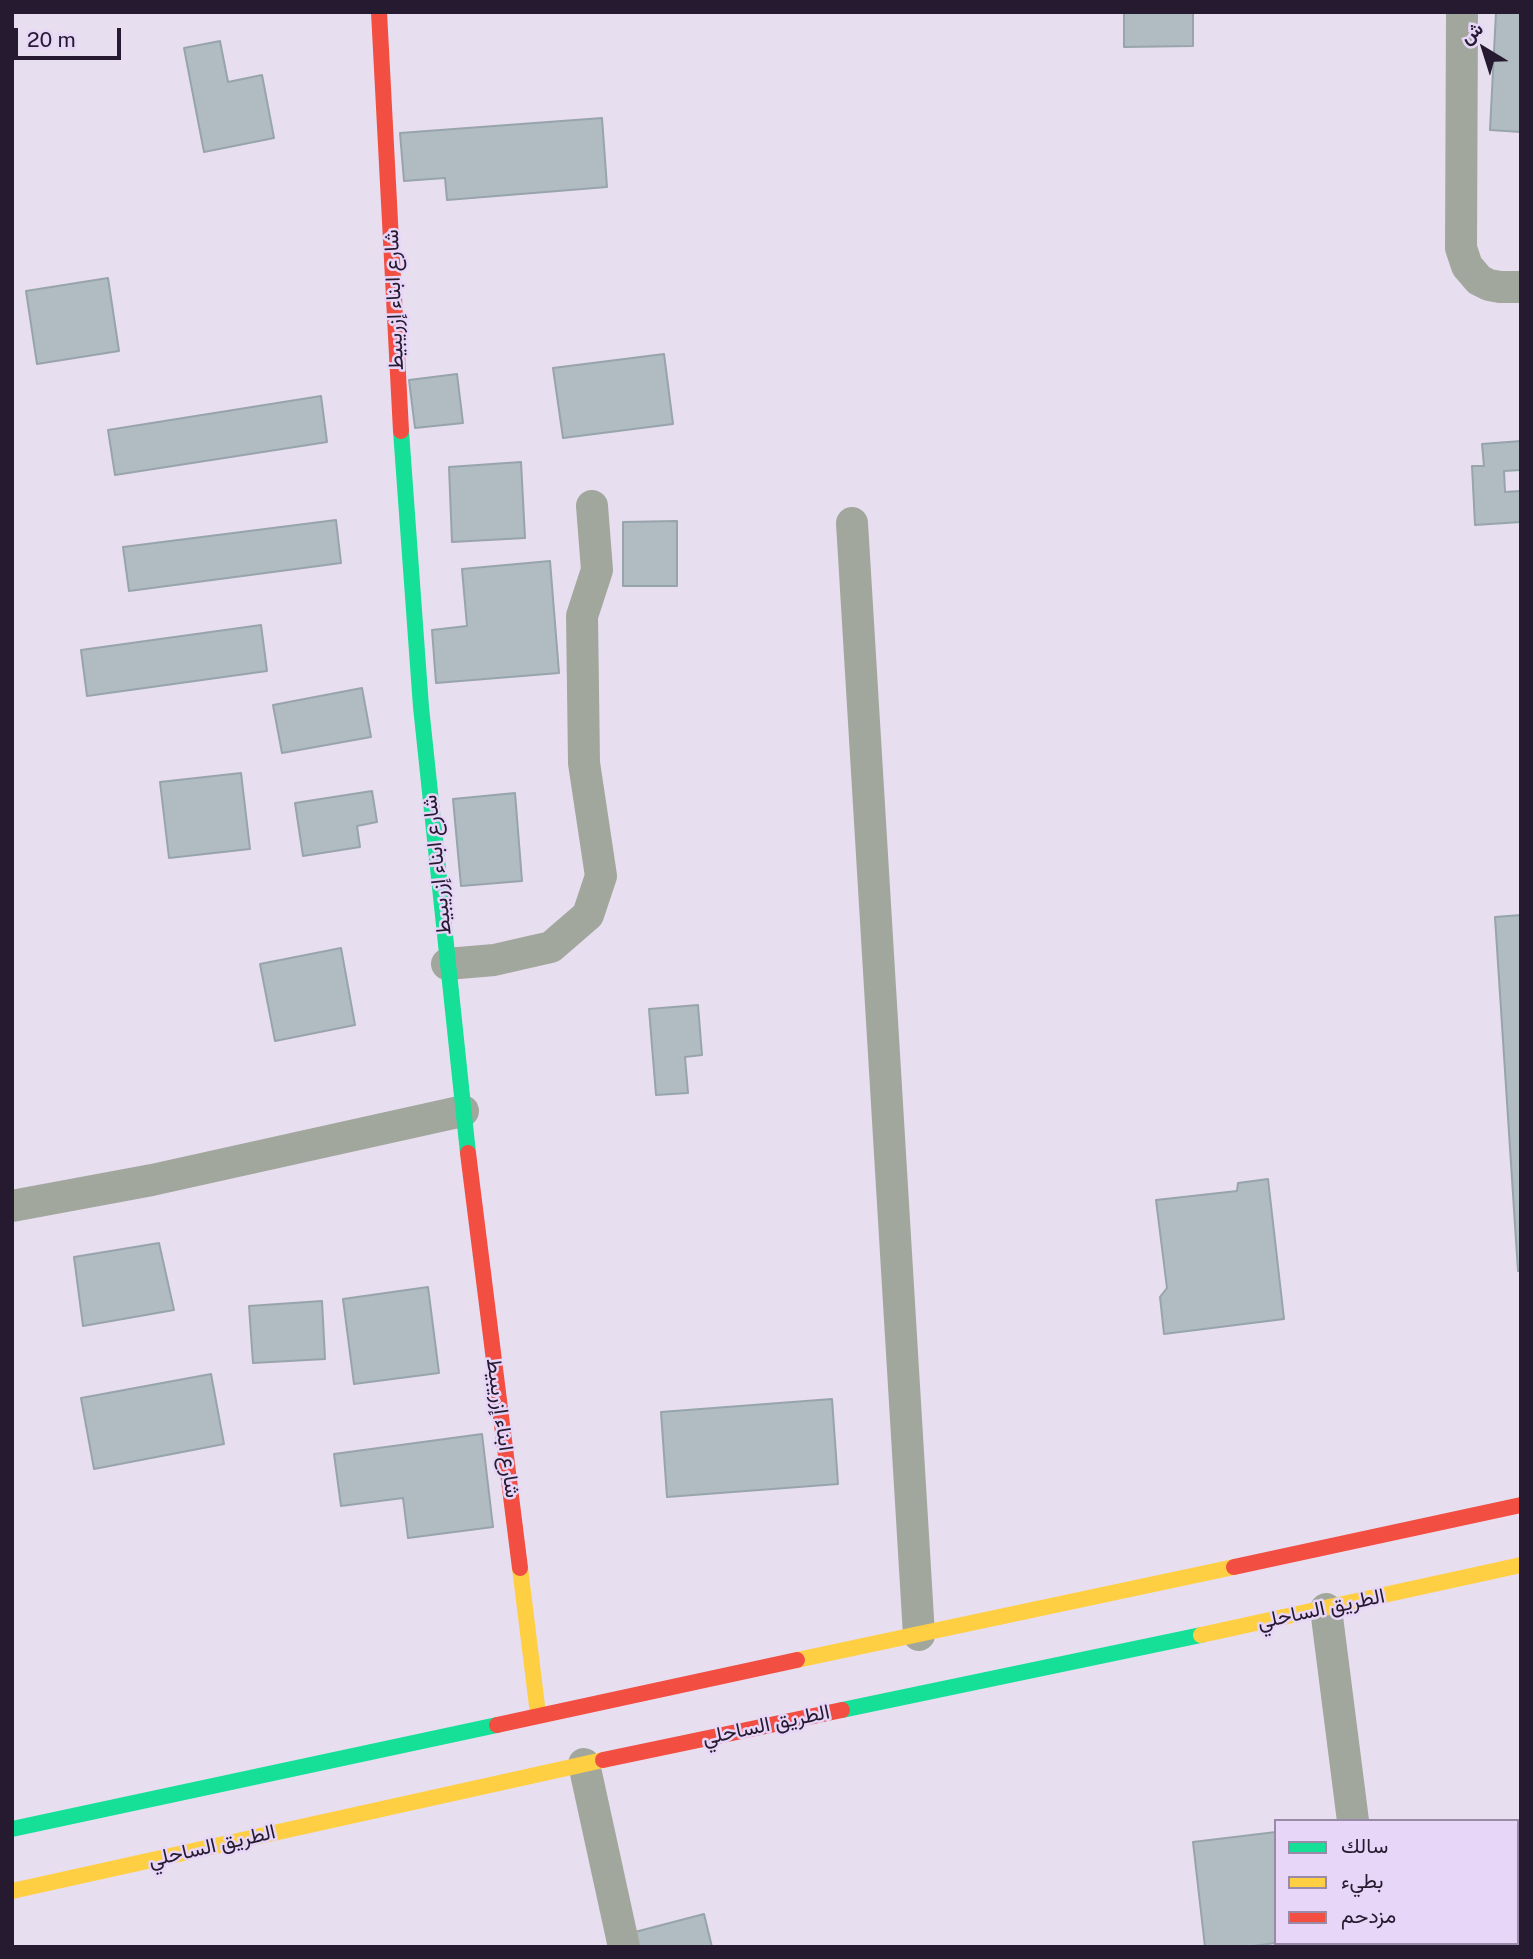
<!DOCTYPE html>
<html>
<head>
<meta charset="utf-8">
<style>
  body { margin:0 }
  #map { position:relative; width:1533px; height:1959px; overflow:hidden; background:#e7def0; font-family:"Public Sans",Vazirmatn,sans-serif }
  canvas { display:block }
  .frame { position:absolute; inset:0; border:14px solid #251a2f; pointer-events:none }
  .legend { position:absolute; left:1274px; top:1819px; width:245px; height:126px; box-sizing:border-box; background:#e7d6f8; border:2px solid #998ba8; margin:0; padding:9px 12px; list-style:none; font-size:21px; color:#251a2f }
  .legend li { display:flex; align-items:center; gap:14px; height:35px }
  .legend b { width:35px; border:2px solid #998ba8 }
  .north { position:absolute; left:1449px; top:14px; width:70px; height:70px; -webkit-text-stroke:5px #e7d6f8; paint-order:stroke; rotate:322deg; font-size:19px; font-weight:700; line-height:28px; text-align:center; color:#251a2f }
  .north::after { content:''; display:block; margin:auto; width:24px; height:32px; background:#251a2f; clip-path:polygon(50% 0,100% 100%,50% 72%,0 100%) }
  .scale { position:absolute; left:14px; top:28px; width:107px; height:32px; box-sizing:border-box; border:4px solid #251a2f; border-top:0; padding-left:9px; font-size:21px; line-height:24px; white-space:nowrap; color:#251a2f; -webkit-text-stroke:5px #e7d6f8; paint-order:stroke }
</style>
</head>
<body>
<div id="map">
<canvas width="1533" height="1959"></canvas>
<div class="frame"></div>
<ul class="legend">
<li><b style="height:9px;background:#16e098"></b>سالك</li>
<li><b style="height:9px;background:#ffcf43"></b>بطيء</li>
<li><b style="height:9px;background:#f24e42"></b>مزدحم</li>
</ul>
<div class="north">ش</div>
<div class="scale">20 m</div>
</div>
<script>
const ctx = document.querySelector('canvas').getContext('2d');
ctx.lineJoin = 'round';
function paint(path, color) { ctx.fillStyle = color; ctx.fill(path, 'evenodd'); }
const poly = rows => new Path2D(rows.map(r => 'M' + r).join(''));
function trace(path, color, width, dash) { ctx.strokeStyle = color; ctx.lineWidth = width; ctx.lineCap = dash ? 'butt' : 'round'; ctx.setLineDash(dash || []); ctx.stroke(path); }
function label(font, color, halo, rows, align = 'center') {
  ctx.font = font + ' "Public Sans",Vazirmatn,sans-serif'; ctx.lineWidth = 5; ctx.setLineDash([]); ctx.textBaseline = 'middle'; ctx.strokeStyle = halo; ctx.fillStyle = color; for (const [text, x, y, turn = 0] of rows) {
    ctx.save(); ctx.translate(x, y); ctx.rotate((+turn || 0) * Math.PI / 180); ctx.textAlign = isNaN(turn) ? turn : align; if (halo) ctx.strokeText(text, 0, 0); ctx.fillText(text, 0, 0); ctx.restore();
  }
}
const building = poly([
  [1124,12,1193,12,1193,46,1124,47,1124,12],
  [1496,12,1521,12,1521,132,1490,130,1496,12],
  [220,41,228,82,262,75,274,138,204,152,184,48,220,41],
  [602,118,607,187,447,200,445,178,404,181,400,133,602,118],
  [108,278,119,351,37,364,26,291,108,278],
  [664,354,673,424,563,438,553,368,664,354],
  [457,374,463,423,415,428,409,380,457,374],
  [321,396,327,442,115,475,108,430,321,396],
  [1521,441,1521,470,1504,471,1505,492,1521,491,1521,522,1475,525,1472,466,1484,466,1482,444,1521,441],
  [521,462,525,538,452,542,449,467,521,462],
  [336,520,341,563,129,591,123,547,336,520],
  [677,521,677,586,623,586,623,522,677,521],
  [550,561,559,673,436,683,432,630,467,626,462,569,550,561],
  [261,625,267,671,87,696,81,650,261,625],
  [362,688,371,737,282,753,273,705,362,688],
  [241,773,250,849,169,858,160,782,241,773],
  [372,791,377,822,357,826,360,847,303,856,295,803,372,791],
  [515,793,522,881,461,886,453,799,515,793],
  [1521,915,1521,1271,1518,1271,1495,917,1521,915],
  [341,948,355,1025,275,1041,260,964,341,948],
  [698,1005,702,1055,685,1057,688,1093,656,1095,649,1009,698,1005],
  [1268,1179,1284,1319,1164,1334,1160,1297,1167,1288,1156,1200,1237,1191,1238,1183,1268,1179],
  [159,1243,174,1310,83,1326,74,1257,159,1243],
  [428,1287,439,1373,354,1384,343,1299,428,1287],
  [322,1301,325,1359,253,1363,249,1306,322,1301],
  [211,1374,224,1444,94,1469,81,1398,211,1374],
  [832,1399,838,1484,667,1497,661,1412,832,1399],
  [482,1434,493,1527,408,1538,403,1498,341,1506,334,1454,482,1434],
  [1276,1832,1276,1943,1245,1947,1205,1947,1193,1842,1276,1832],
  [704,1914,712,1947,638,1947,635,1932,704,1914]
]);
const street = poly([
  [1462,12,1461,248,1467,266,1479,280,1489,285,1500,287,1521,287],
  [852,523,919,1635],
  [447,964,494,960,551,947,588,915,601,876,584,763,582,616,597,570,592,506],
  [12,1206,152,1180,463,1111],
  [1326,1609,1353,1821],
  [584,1764,624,1947],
  [1370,1943,1371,1947]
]);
const fast = poly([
  [401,431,421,707,468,1153],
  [842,1710,1201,1635],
  [12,1829,497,1725]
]);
const slow = poly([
  [520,1568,538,1714],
  [1201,1635,1521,1565],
  [797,1660,1234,1567],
  [12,1891,603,1760]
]);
const jam = poly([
  [379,12,401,431],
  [468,1153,520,1568],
  [1234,1567,1521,1505],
  [497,1725,797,1660],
  [603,1760,842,1710]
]);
const streetNames = [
  ["شارع ابناء إزريبيط",394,300,-92],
  ["شارع ابناء إزريبيط",437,865,-96],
  ["شارع ابناء إزريبيط",503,1428,82],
  ["الطريق الساحلي",1321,1609,-12],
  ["الطريق الساحلي",766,1725,-12],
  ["الطريق الساحلي",212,1846,-13]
];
paint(building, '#b0bcc2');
trace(building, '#98a4ab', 2);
trace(street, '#a2a79d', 32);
trace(fast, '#16e098', 16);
trace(slow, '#ffcf43', 16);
trace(jam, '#f24e42', 16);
label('21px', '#251a2f', '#e7d6f8', streetNames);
</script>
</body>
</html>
